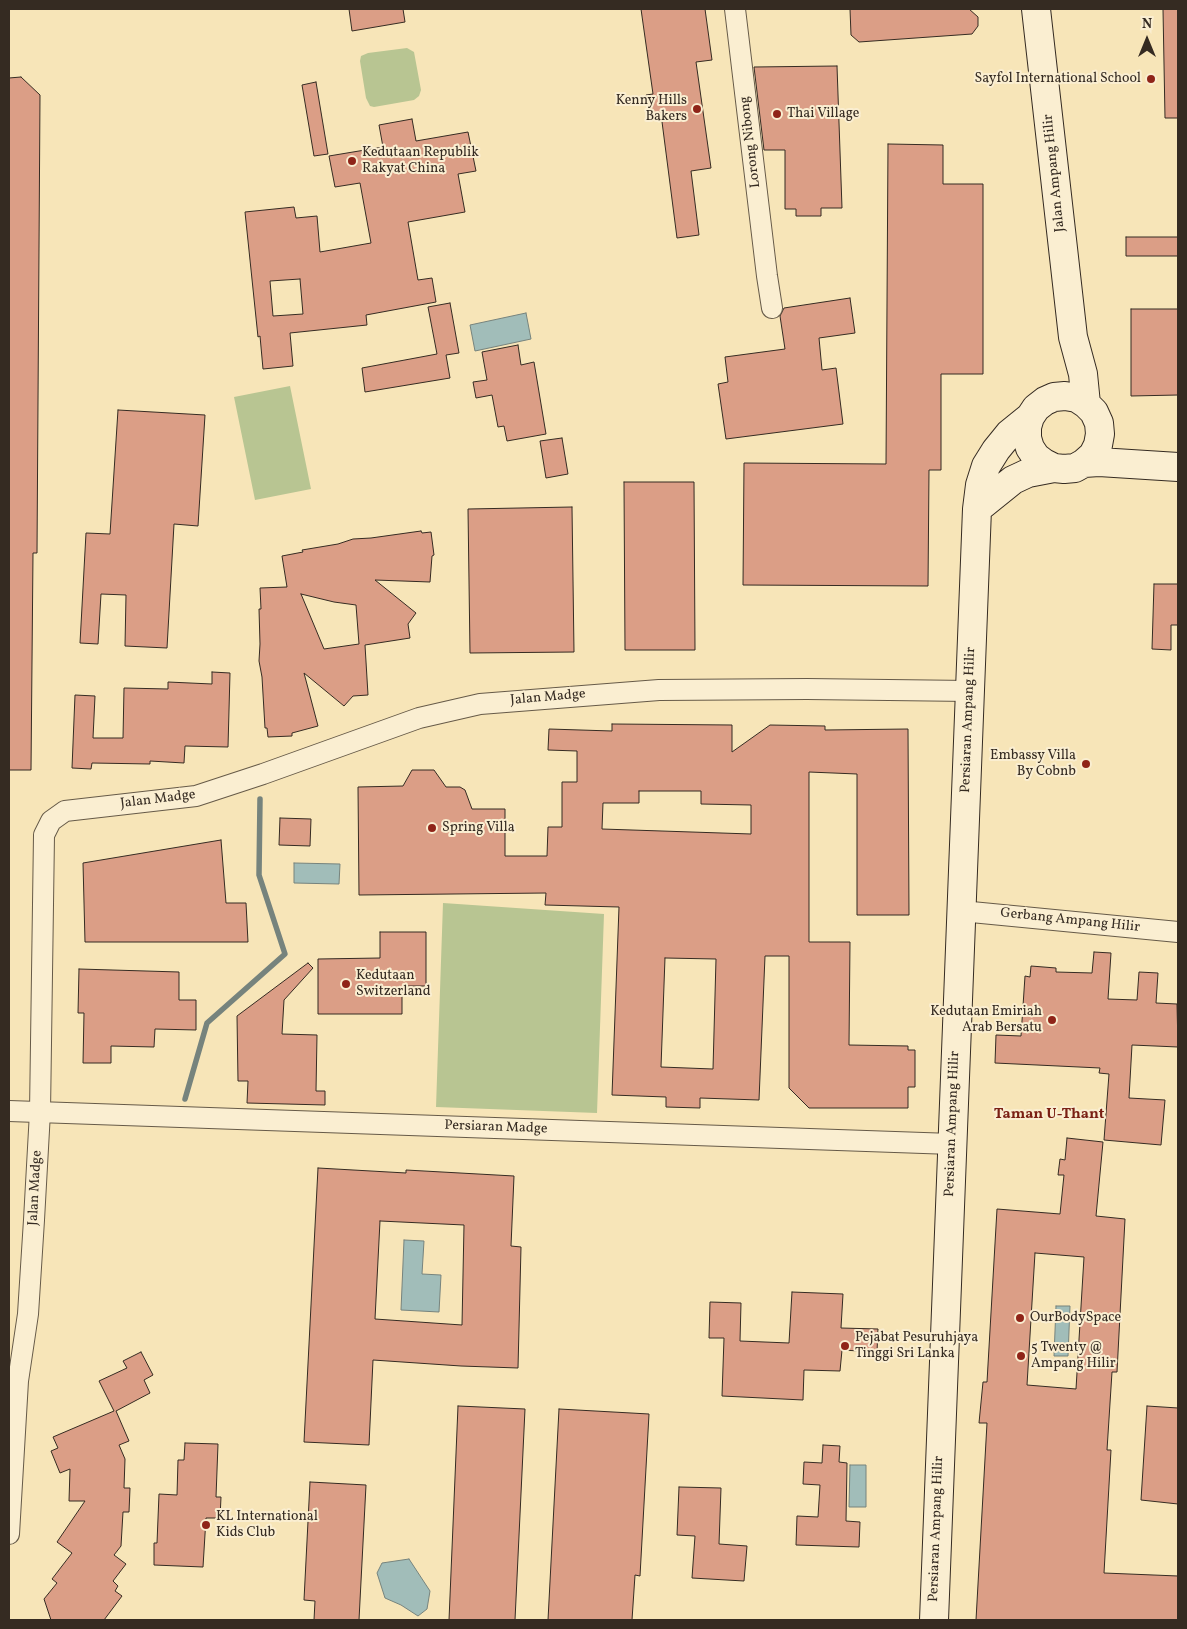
<!DOCTYPE html>
<html>
<head>
<meta charset="utf-8">
<style>
  body { margin:0 }
  #map { position:relative; width:1187px; height:1629px; overflow:hidden; background:#f7e5b8; font-family:Vollkorn,serif }
  canvas { display:block }
  .frame { position:absolute; inset:0; border:10px solid #352b22; pointer-events:none }
  .north { position:absolute; left:1122px; top:15px; width:50px; height:50px; -webkit-text-stroke:4px #faeed1; paint-order:stroke; rotate:0deg; font-size:14px; font-weight:700; line-height:20px; text-align:center; color:#352b22 }
  .north::after { content:''; display:block; margin:auto; width:18px; height:22px; background:#352b22; clip-path:polygon(50% 0,100% 100%,50% 72%,0 100%) }
</style>
</head>
<body>
<div id="map">
<canvas width="1187" height="1629"></canvas>
<div class="frame"></div>
<div class="north">N</div>
</div>
<script>
const ctx = document.querySelector('canvas').getContext('2d');
ctx.lineJoin = 'round';
function paint(path, color) { ctx.fillStyle = color; ctx.fill(path, 'evenodd'); }
const poly = rows => new Path2D(rows.map(r => 'M' + r).join(''));
function trace(path, color, width, dash) { ctx.strokeStyle = color; ctx.lineWidth = width; ctx.lineCap = dash ? 'butt' : 'round'; ctx.setLineDash(dash || []); ctx.stroke(path); }
function label(font, color, halo, rows, align = 'center') {
  ctx.font = font + ' Vollkorn,serif'; ctx.lineWidth = 4; ctx.setLineDash([]); ctx.textBaseline = 'middle'; ctx.strokeStyle = halo; ctx.fillStyle = color; for (const [text, x, y, turn = 0] of rows) {
    ctx.save(); ctx.translate(x, y); ctx.rotate((+turn || 0) * Math.PI / 180); ctx.textAlign = isNaN(turn) ? turn : align; if (halo) ctx.strokeText(text, 0, 0); ctx.fillText(text, 0, 0); ctx.restore();
  }
}
const green = poly([
  [407,48,414,52,421,90,419,96,414,100,374,107,370,106,366,98,360,61,361,56,368,53],
  [290,386,311,489,255,500,234,397],
  [443,903,604,914,597,1113,436,1107]
]);
const water = poly([
  [526,313,531,339,475,351,470,325,526,313],
  [294,863,340,864,339,884,294,883,294,863],
  [404,1240,424,1241,422,1274,441,1275,439,1312,401,1310,404,1240],
  [1056,1306,1070,1306,1068,1356,1054,1356,1056,1306],
  [850,1465,866,1465,866,1507,849,1507,850,1465],
  [409,1559,430,1591,427,1609,418,1616,401,1605,385,1598,377,1573,382,1563,409,1559]
]);
const stream = poly([
  [185,1099,207,1023,285,954,259,875,260,799]
]);
const building = poly([
  [349,9,403,9,405,22,352,31,349,9],
  [641,9,705,9,712,60,696,62,711,168,691,171,699,235,677,238,661,114,649,116,646,95,653,94,641,9],
  [850,9,969,9,978,17,978,26,972,34,859,42,851,35,850,9],
  [1163,9,1178,9,1178,118,1165,118,1163,9],
  [837,66,842,208,821,208,821,216,796,216,796,209,785,209,785,150,764,150,754,67,837,66],
  [21,77,40,95,37,553,33,553,31,770,9,770,9,78,21,77],
  [316,82,328,154,314,156,302,85,316,82],
  [412,119,416,141,468,132,476,171,458,174,465,212,408,222,418,280,432,278,436,302,366,315,367,325,290,333,293,366,263,369,260,336,258,337,245,212,294,207,296,218,317,216,320,252,371,243,360,183,335,187,329,156,383,147,379,125,412,119],
  [300,279,303,314,273,316,270,281,300,279],
  [888,144,943,145,943,184,983,184,983,374,941,374,941,470,929,470,928,586,743,585,744,463,886,464,888,144],
  [1126,237,1178,237,1178,256,1126,256,1126,237],
  [850,298,855,333,819,338,822,370,836,368,843,424,726,439,718,384,728,382,725,357,785,349,780,316,784,308,850,298],
  [450,303,459,353,446,355,450,378,365,392,362,368,437,354,428,307,450,303],
  [1131,309,1178,309,1178,395,1131,396,1131,309],
  [518,345,521,365,534,362,546,434,507,441,504,426,498,427,492,395,476,398,473,382,487,380,482,352,518,345],
  [118,410,205,415,198,526,174,524,167,648,125,646,126,595,101,594,98,644,80,643,86,533,110,534,118,410],
  [562,438,568,474,546,478,540,441,562,438],
  [624,482,694,482,695,650,625,650,624,482],
  [572,507,574,652,470,653,468,509,572,507],
  [421,531,422,533,431,532,434,555,432,556,430,582,375,580,416,613,408,624,410,638,365,645,368,695,353,696,344,706,304,673,318,726,292,733,292,736,268,737,267,728,265,728,262,677,259,661,260,644,259,609,261,609,260,588,287,587,282,556,303,552,302,550,338,544,353,539,371,538,421,531],
  [301,594,334,602,356,605,359,644,324,649,301,594],
  [1154,584,1178,584,1178,625,1171,625,1171,650,1152,649,1154,584],
  [212,672,230,673,228,747,185,746,184,763,150,761,150,764,92,763,91,769,72,768,75,695,95,696,93,738,123,738,124,688,168,689,168,682,212,684,212,672],
  [612,724,732,725,732,752,770,725,825,726,825,730,908,729,909,915,857,915,857,774,809,772,809,942,850,942,849,1045,908,1046,908,1050,915,1050,915,1087,908,1087,908,1108,809,1108,789,1088,789,956,765,956,759,1100,700,1098,700,1108,666,1107,666,1097,612,1095,619,907,545,905,546,893,359,895,358,787,403,786,412,770,434,770,446,787,460,787,465,790,472,809,505,809,505,856,547,856,548,827,562,827,562,782,577,782,577,751,548,750,549,729,612,731,612,724],
  [639,791,701,791,701,804,751,805,751,834,602,829,603,803,639,803,639,791],
  [665,958,716,959,713,1069,661,1067,665,958],
  [280,818,311,819,310,846,279,845,280,818],
  [221,840,226,903,246,903,248,942,85,942,83,863,221,840],
  [380,932,426,932,426,986,402,986,402,1014,318,1014,318,959,380,958,380,932],
  [1094,952,1111,953,1108,999,1137,1000,1139,972,1158,973,1156,1003,1177,1004,1178,1047,1132,1045,1129,1098,1165,1100,1161,1145,1104,1140,1109,1074,1099,1073,1100,1068,995,1063,996,1035,1021,1036,1025,976,1030,977,1031,966,1056,968,1056,972,1092,973,1094,952],
  [308,963,313,968,284,1000,282,1034,317,1035,316,1091,325,1091,325,1105,247,1103,248,1081,238,1081,237,1016,308,963],
  [79,969,179,972,179,1000,196,1000,196,1030,155,1029,154,1047,111,1046,111,1063,83,1063,84,1013,78,1013,79,969],
  [1067,1138,1103,1142,1096,1216,1125,1219,1117,1372,1112,1372,1107,1450,1111,1450,1104,1573,1178,1576,1178,1620,976,1620,987,1423,979,1423,983,1382,987,1382,997,1209,1060,1214,1064,1175,1058,1175,1060,1159,1065,1160,1067,1138],
  [1035,1253,1084,1257,1076,1389,1027,1385,1035,1253],
  [318,1168,406,1173,406,1170,514,1176,511,1246,521,1247,518,1368,461,1366,373,1360,369,1445,304,1442,318,1168],
  [380,1221,464,1225,462,1325,375,1319,380,1221],
  [792,1292,843,1294,841,1328,878,1329,877,1352,842,1350,840,1371,804,1370,803,1400,722,1396,724,1338,709,1338,710,1302,741,1303,740,1341,789,1343,792,1292],
  [141,1352,153,1375,144,1380,150,1393,116,1411,129,1441,119,1445,125,1459,124,1488,130,1488,129,1512,123,1512,121,1546,114,1555,126,1564,113,1581,118,1586,115,1591,122,1596,104,1620,51,1620,44,1599,57,1583,52,1579,72,1553,57,1542,85,1501,69,1501,70,1469,60,1473,51,1451,58,1448,53,1437,114,1411,99,1381,127,1368,123,1361,141,1352],
  [458,1406,525,1409,515,1620,449,1620,458,1406],
  [1147,1406,1178,1408,1178,1504,1141,1500,1147,1406],
  [559,1409,649,1414,640,1576,635,1575,632,1620,548,1620,559,1409],
  [185,1443,218,1444,216,1497,221,1497,220,1518,206,1518,203,1567,154,1565,154,1543,157,1543,159,1494,177,1495,178,1460,184,1460,185,1443],
  [823,1445,840,1446,839,1462,847,1463,846,1521,860,1522,859,1547,796,1545,797,1516,818,1517,820,1485,803,1484,804,1462,822,1463,823,1445],
  [310,1482,366,1485,359,1620,314,1620,315,1601,304,1600,310,1482],
  [679,1487,721,1488,719,1544,747,1546,744,1581,692,1578,695,1536,677,1535,679,1487]
]);
const street = poly([
  [735,9,767,276,772,308],
  [961,911,1178,932],
  [9,1111,952,1144],
  [9,1534,18,1381,28,1314,34,1220,40,1112,44,835,51,821,65,811,196,796,263,774,419,718,480,704,659,690,807,689,970,691]
]);
const secondary = poly([
  [1036,9,1073,337,1083,374,1086,404],
  [1084,463,1093,455,1098,445,1100,434,1099,423,1094,412,1086,404,1077,398,1065,396,1054,397,1045,401,1036,408,1030,417,1027,427,1027,438,1030,448,1036,457,1044,463,1054,468,1064,469,1075,468,1084,463,1099,462,1178,467],
  [977,509,1013,480,1028,473,1054,468],
  [934,1620,977,509,980,485,986,466,996,450,1009,434,1030,417]
]);
const markers = [
  [1151,79,5,"#8f2418"],
  [697,109,5,"#8f2418"],
  [777,114,5,"#8f2418"],
  [352,161,5,"#8f2418"],
  [1086,764,5,"#8f2418"],
  [432,828,5,"#8f2418"],
  [346,984,5,"#8f2418"],
  [1052,1020,5,"#8f2418"],
  [1020,1318,5,"#8f2418"],
  [845,1346,5,"#8f2418"],
  [1021,1356,5,"#8f2418"],
  [206,1525,5,"#8f2418"]
];
const poiNames = [
  ["Sayfol International School",1141,79,"right"],
  ["Kenny Hills",687,101,"right"],
  ["Bakers",687,117,"right"],
  ["Thai Village",787,114],
  ["Kedutaan Republik",362,153],
  ["Rakyat China",362,169],
  ["Embassy Villa",1076,756,"right"],
  ["By Cobnb",1076,772,"right"],
  ["Spring Villa",442,828],
  ["Kedutaan",356,976],
  ["Switzerland",356,992],
  ["Kedutaan Emiriah",1042,1012,"right"],
  ["Arab Bersatu",1042,1028,"right"],
  ["OurBodySpace",1030,1318],
  ["Pejabat Pesuruhjaya",855,1338],
  ["Tinggi Sri Lanka",855,1354],
  ["5 Twenty @",1031,1348],
  ["Ampang Hilir",1031,1364],
  ["KL International",216,1517],
  ["Kids Club",216,1533]
];
const streetNames = [
  ["Lorong Nibong",751,142,-97],
  ["Jalan Ampang Hilir",1055,173,-96],
  ["Jalan Madge",548,698,-5],
  ["Persiaran Ampang Hilir",969,720,-88],
  ["Jalan Madge",158,800,-7],
  ["Gerbang Ampang Hilir",1070,921,6],
  ["Persiaran Ampang Hilir",953,1124,-88],
  ["Persiaran Madge",496,1128,2],
  ["Jalan Madge",36,1188,-87],
  ["Persiaran Ampang Hilir",937,1529,-88]
];
const neighbourhoodNames = [
  ["Taman U-Thant",1049,1115]
];
paint(green, '#b8c592');
paint(water, '#a1bdb9');
trace(water, '#76837d', 1);
trace(stream, '#76837d', 5.5);
paint(building, '#db9e86');
trace(building, '#352b22', 1);
trace(street, '#665a48', 22);
trace(secondary, '#352b22', 30);
trace(street, '#faeed1', 20);
trace(secondary, '#faeed1', 28);
for (const [x, y, r, color] of markers) { const dot = new Path2D(); dot.arc(x, y, r, 0, 2 * Math.PI); ctx.fillStyle = color; ctx.fill(dot); trace(dot, '#faeed1', 2); }
label('14px', '#352b22', '#faeed1', poiNames, 'left');
label('14px', '#352b22', '#faeed1', streetNames);
label('bold 15px', '#7a1f14', '#faeed1', neighbourhoodNames);
</script>
</body>
</html>
